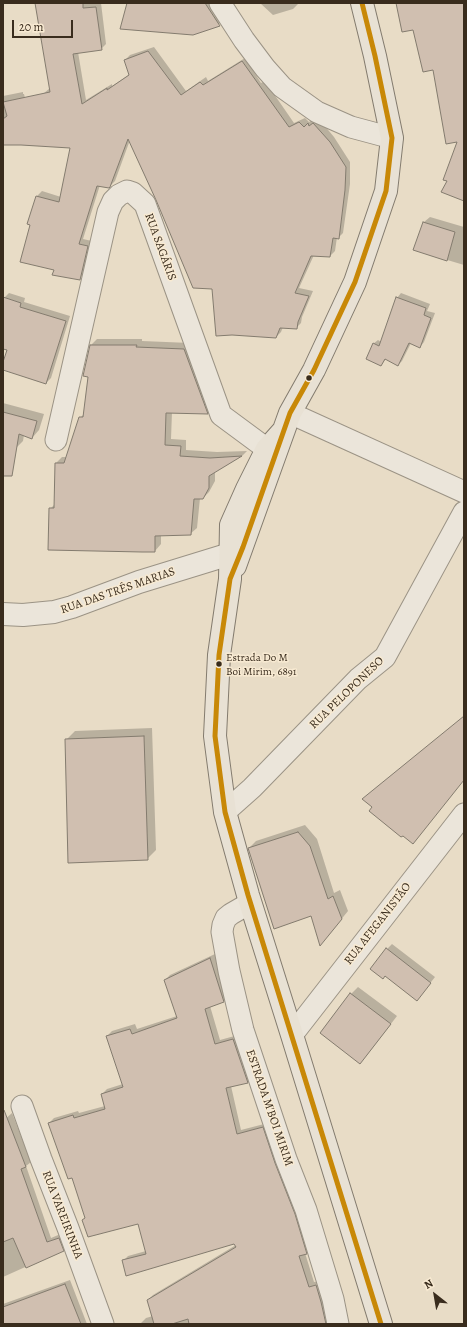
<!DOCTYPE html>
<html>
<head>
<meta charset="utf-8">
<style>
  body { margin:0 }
  #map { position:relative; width:467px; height:1327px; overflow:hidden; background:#e8dcc6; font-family:Alegreya,serif }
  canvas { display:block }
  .frame { position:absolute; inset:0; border:4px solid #392c1d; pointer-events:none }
  .north { position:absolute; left:415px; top:1275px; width:40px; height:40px; -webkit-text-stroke:3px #f8ead2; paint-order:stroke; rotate:329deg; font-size:11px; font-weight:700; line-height:16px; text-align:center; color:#392c1d }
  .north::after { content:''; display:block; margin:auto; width:14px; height:18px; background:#392c1d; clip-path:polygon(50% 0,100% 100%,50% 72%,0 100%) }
  .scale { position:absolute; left:12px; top:20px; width:61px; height:18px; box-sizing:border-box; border:2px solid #392c1d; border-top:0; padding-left:5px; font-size:12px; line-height:14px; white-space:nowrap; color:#392c1d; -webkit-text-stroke:3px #f8ead2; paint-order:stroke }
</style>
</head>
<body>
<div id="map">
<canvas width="467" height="1327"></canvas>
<div class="frame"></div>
<div class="north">N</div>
<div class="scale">20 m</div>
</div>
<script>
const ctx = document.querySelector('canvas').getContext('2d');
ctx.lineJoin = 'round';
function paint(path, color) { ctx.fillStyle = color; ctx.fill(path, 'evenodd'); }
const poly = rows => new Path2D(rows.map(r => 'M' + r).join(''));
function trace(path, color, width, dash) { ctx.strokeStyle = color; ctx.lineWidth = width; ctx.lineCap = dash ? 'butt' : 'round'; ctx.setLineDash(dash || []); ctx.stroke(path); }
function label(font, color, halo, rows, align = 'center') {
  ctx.font = font + ' Alegreya,serif'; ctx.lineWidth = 3; ctx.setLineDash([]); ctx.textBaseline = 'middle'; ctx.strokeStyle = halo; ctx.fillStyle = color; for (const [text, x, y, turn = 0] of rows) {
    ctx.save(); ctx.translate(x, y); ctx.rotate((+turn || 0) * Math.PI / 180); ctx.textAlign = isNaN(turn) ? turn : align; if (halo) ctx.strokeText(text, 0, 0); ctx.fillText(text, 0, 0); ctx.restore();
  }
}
const shadow = poly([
  [36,3,101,3,106,44,101,49,78,52,86,100,112,84,112,86,130,74,125,60,130,55,154,47,186,91,206,77,208,81,245,58,261,83,265,81,294,123,305,118,309,122,313,119,319,119,334,137,350,162,350,184,343,233,338,238,337,237,335,251,330,256,314,255,299,288,313,291,302,317,301,323,296,328,283,327,281,332,276,337,213,288,157,200,130,140,115,181,109,187,100,185,83,239,92,241,84,274,79,279,55,269,31,224,37,196,42,191,61,197,72,147,3,144,3,96,23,92,23,94,24,94,26,102,43,94,50,88],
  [128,3,212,3,223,20,218,25],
  [260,3,302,3,298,4,293,9,273,15],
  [430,217,464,227,464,265,414,250,424,222],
  [9,293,25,298,24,302,70,316,51,378,46,383,3,369,3,366,8,349,3,347,3,303,4,298],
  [401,293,430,304,427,311,435,313,424,342,420,347,411,343,402,361,398,365,386,359,381,365,373,344,378,340,381,342,397,298],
  [97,339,142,339,142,341,190,343,214,407,207,413,172,412,171,439,186,440,186,450,217,452,247,451,242,456,215,472,215,481,209,492,203,498,200,498,197,528,190,534,161,535,161,544,155,551,50,509,55,504,56,463,62,457,67,457,80,418,85,413,91,345],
  [3,403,44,414,39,430,32,438,24,435,23,441,16,448,3,446],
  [152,728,156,850,147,859,66,740,75,731],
  [305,825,317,839,334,893,340,890,348,911,327,937,312,915,249,848,256,841],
  [392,944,435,977,417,1000,387,949],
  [215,954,228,996,224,1001,210,1006,220,1040,238,1035,252,1077,247,1082,231,1086,241,1130,268,1123,311,1248,305,1253,314,1282,321,1281,331,1324,141,1324,141,1323,146,1318,153,1316,148,1300,153,1295,236,1245,235,1242,123,1261,128,1256,146,1251,138,1223,86,1217,73,1177,49,1123,54,1118,78,1111,79,1113,105,1106,102,1094,107,1089,123,1084,107,1036,112,1031,135,1024,137,1029,177,1016,165,980,170,975],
  [358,987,397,1016,367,1055,360,1062,351,994],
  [12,1113,31,1162,26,1166,51,1238,63,1233,68,1245,63,1250,3,1277,3,1121],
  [70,1280,87,1324,3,1324,3,1304]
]);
const building = poly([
  [35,3,83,3,83,8,96,7,102,50,73,54,82,104,107,88,107,90,129,75,124,60,148,51,181,95,200,82,203,85,242,61,289,127,299,122,304,127,308,123,309,126,313,123,330,142,346,167,345,190,339,239,333,238,330,257,311,256,295,293,309,296,298,322,297,329,280,328,276,338,232,335,216,336,212,289,193,288,156,200,128,139,110,187,109,188,97,186,79,244,88,246,80,280,52,275,54,270,20,262,30,225,27,224,36,196,59,202,70,148,21,145,3,145,3,119,7,116,3,102,50,92,35,3],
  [127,3,205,3,220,26,193,35,120,29,127,3],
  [396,3,464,3,464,201,441,192,447,181,443,180,457,142,446,144,433,70,423,72,413,30,402,32,396,3],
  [423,222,455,232,447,261,413,250,423,222],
  [3,297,21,303,20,307,66,321,46,384,3,370,3,362,7,350,3,349,3,297],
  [396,297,426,308,424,315,431,318,420,348,409,343,398,366,385,359,381,366,366,359,373,343,379,346,396,297],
  [90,345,137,345,136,347,184,349,208,414,166,413,165,445,181,446,180,456,210,458,242,456,209,476,209,488,203,499,194,499,191,535,155,536,155,552,142,552,48,550,49,508,54,508,55,463,64,463,79,417,83,417,88,377,83,376,90,345],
  [3,412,37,421,32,439,19,434,12,476,3,476,3,412],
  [464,716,464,780,413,844,403,836,401,837,369,811,372,807,362,799,464,716],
  [144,736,148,860,68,863,65,739,144,736],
  [298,832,310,846,328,899,333,896,342,919,320,946,311,916,274,929,248,848,298,832],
  [386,948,431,983,417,1001,385,976,383,979,370,969,386,948],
  [210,958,224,1002,205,1009,215,1044,233,1039,248,1083,226,1088,237,1134,263,1127,275,1163,295,1214,307,1254,299,1256,309,1287,316,1285,321,1302,326,1324,189,1324,188,1319,172,1324,154,1324,147,1300,236,1247,234,1244,126,1276,122,1260,146,1254,138,1224,88,1237,82,1220,85,1218,72,1178,68,1179,48,1123,73,1115,74,1118,105,1109,101,1094,123,1087,106,1036,130,1029,132,1034,177,1018,164,980,210,958],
  [350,993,391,1024,360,1064,320,1033,350,993],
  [3,1110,4,1110,26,1167,21,1169,47,1242,59,1238,64,1251,26,1268,13,1238,3,1242,3,1110],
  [65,1284,81,1324,3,1324,3,1307,65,1284]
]);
const minor = poly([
  [220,3,244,40,265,68,282,87,317,112,351,127,392,138],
  [290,413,464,492],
  [56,440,108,212,113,201,119,195,127,191,133,193,145,204,221,415,267,449],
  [225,812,252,788,358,679,385,657,464,512],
  [250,903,231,914,226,918,223,925,222,932,229,971,243,1030,286,1159,306,1210,333,1299,338,1324],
  [292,1035,464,814],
  [22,1106,41,1159,68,1228,103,1324]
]);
const tertiary = poly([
  [3,614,23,615,54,612,72,607,139,582,230,554]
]);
const primary = poly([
  [284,430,267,449,247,489,231,525,230,579,219,655,215,736,225,812,248,895,292,1035,381,1324],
  [235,566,290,413,314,370,355,282,386,191,392,138,375,56,362,3]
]);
const bus1 = poly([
  [362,3,375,56,392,138,386,191,355,282,314,370,290,413,243,547,230,579,219,655,215,736,225,812,248,895,381,1324]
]);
const markers = [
  [309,378,3.5,"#392c1d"],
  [219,664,3.5,"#392c1d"]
];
const busNames = [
  ["Estrada Do M",226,658],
  ["Boi Mirim, 6891",226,672]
];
const streetNames = [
  ["RUA SAGÁRIS",160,247,70],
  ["RUA DAS TRÊS MARIAS",118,591,-19],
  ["RUA PELOPONESO",347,693,-44],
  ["RUA AFEGANISTÃO",378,924,-52],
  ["ESTRADA M'BOI MIRIM",269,1108,71],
  ["RUA VAREIRINHA",62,1215,69]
];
paint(shadow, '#0003');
paint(building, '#d0bfb0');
trace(building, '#837b6e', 1);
trace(minor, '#9b9385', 23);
trace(tertiary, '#9b9385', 24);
trace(primary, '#837b6e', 24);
trace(minor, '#ebe5da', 21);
trace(tertiary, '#ebe5da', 22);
trace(primary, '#e8e1d4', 22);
trace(bus1, '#c88807', 5);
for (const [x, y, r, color] of markers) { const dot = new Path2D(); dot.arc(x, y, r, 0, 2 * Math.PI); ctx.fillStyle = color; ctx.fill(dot); trace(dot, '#f8ead2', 1.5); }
label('11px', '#392c1d', '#f8ead2', busNames, 'left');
label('12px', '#392c1d', '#f8ead2', streetNames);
</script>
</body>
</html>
